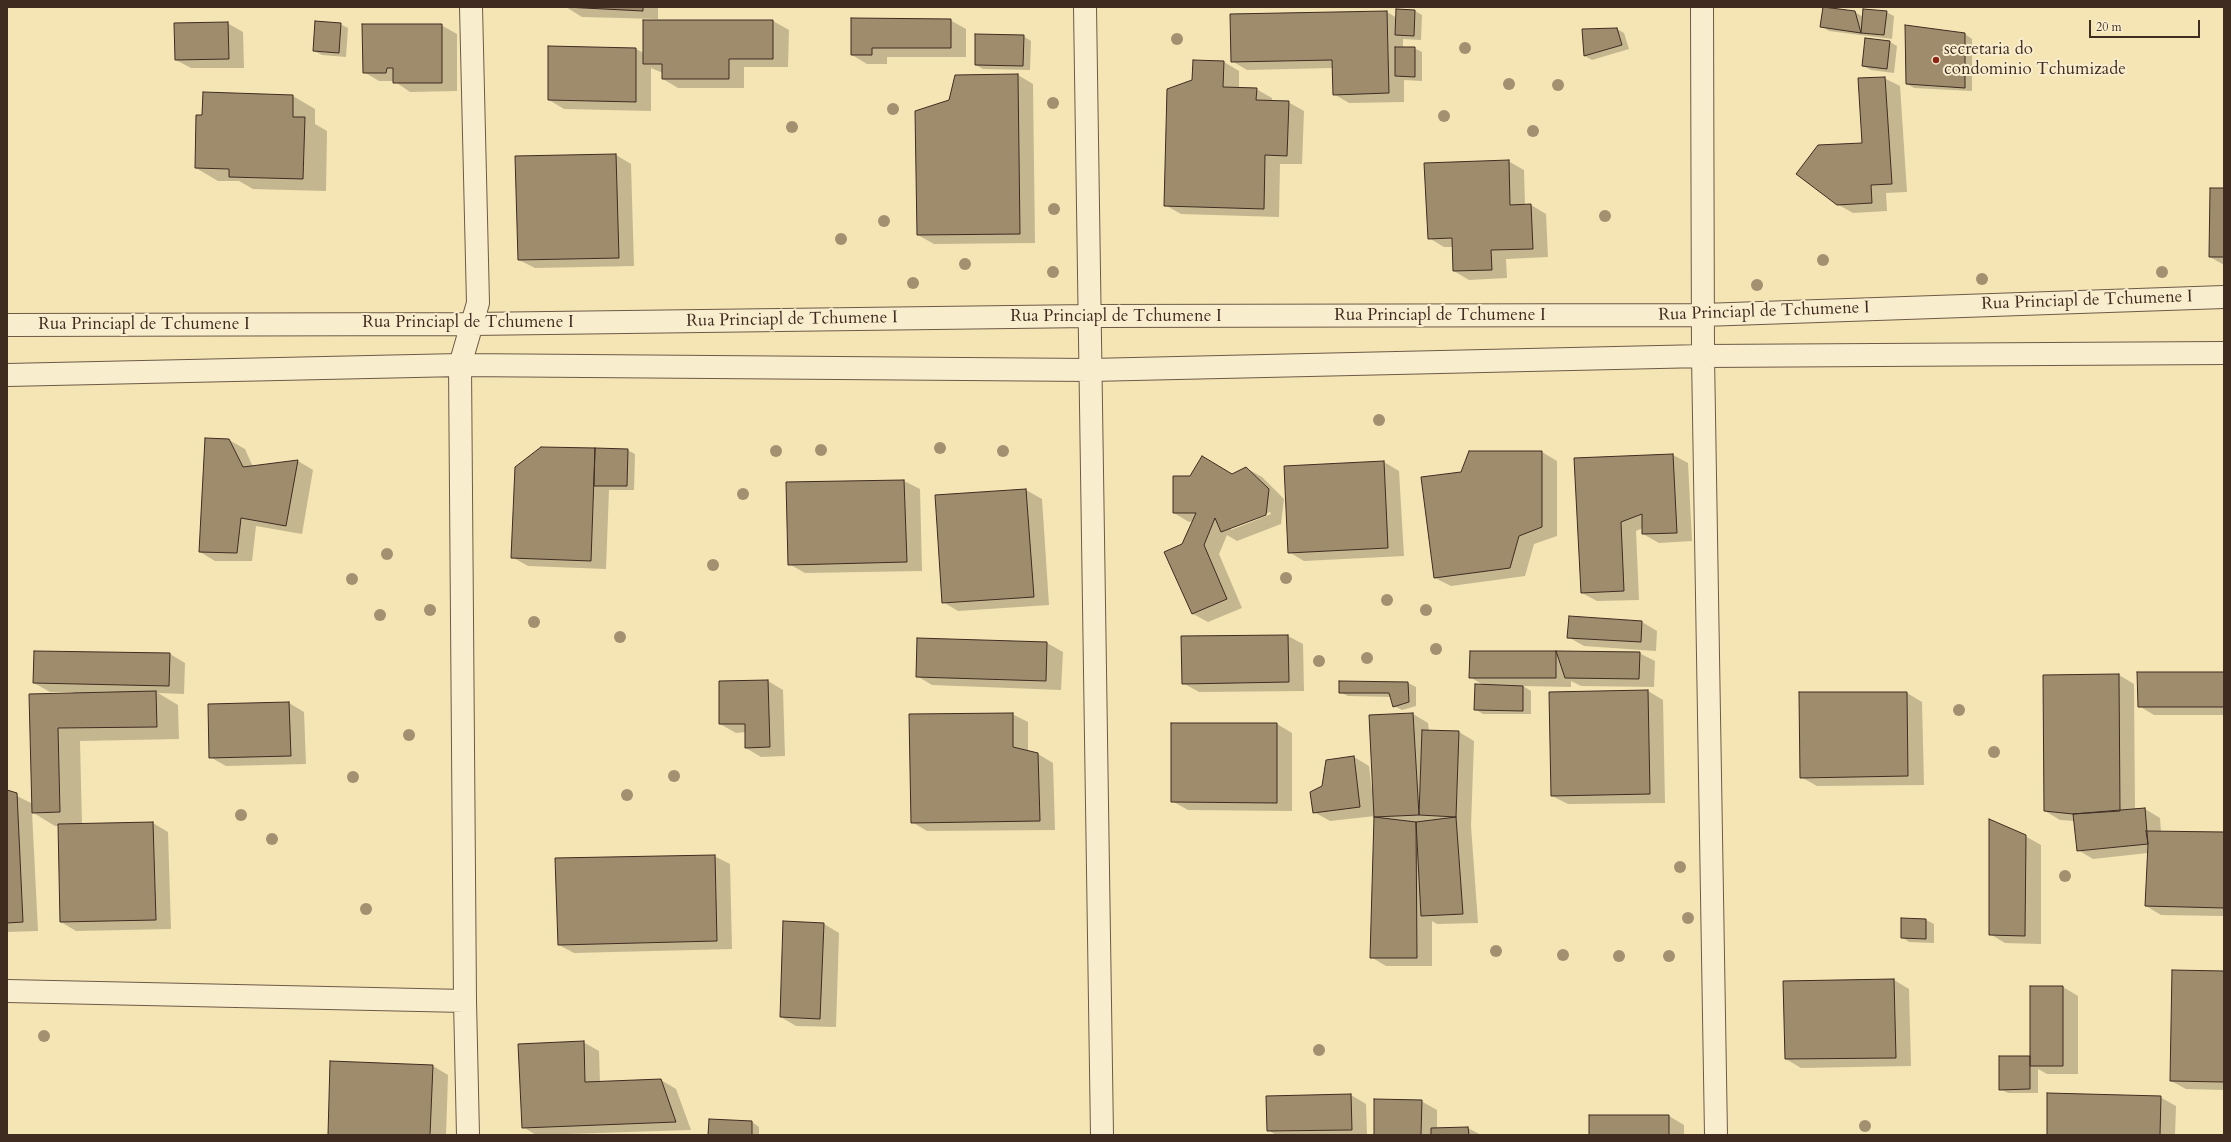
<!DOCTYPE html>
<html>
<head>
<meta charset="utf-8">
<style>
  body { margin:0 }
  #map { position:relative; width:2231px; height:1142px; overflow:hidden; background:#f5e5b4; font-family:Cardo,serif }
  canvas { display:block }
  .frame { position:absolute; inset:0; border:8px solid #402b21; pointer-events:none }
  .scale { position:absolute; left:2089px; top:20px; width:111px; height:18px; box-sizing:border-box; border:2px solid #402b21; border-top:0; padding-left:5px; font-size:12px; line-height:14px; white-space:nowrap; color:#402b21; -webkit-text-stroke:3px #f8eece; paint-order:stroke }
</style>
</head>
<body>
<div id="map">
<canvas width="2231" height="1142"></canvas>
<div class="frame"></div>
<div class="scale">20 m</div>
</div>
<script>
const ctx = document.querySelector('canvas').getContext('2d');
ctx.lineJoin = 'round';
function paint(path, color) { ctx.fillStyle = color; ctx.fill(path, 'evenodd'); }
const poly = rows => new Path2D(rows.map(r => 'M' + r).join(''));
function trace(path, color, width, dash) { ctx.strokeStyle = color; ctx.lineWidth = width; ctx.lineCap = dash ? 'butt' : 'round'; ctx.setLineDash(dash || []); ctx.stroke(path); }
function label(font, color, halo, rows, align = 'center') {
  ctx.font = font + ' Cardo,serif'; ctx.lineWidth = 4; ctx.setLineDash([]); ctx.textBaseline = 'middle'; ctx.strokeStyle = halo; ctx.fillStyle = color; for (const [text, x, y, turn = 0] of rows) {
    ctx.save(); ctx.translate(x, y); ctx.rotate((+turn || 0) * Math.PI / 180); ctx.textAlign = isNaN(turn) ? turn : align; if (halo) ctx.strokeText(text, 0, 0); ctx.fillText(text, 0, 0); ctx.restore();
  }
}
const shadow = poly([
  [566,7,658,7,658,19,582,17],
  [959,7,1018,7,961,8],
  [1415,11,1422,15,1421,40,1403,39,1403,48,1414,48,1422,52,1422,81,1404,80,1404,102,1349,103,1334,94,1333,68,1247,70,1232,61,1231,15,1387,12,1397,18],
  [1855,12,1863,17,1886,12,1894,16,1892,39,1829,31,1821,26],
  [950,20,966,29,966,57,887,57,887,64,867,64,852,55],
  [644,21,773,21,789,30,788,67,744,67,744,88,678,88,663,79,663,73,651,68,651,111,564,109,549,100,549,47,636,49,644,53],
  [227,23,243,32,244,68,191,68,176,60],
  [340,24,348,28,346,57,322,55,314,51],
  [441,25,457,34,457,91,410,92,394,81,379,81,364,72],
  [1617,29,1624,33,1629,49,1592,60,1585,56],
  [1965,34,1972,39,1972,91,1914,88,1907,84],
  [1023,36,1031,41,1030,70,983,69,976,65],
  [1890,42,1897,46,1894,73,1871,70,1863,66],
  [1194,61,1224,62,1239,71,1239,88,1256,89,1272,98,1272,101,1288,102,1304,111,1302,164,1280,164,1279,217,1181,214,1165,205,1193,81],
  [1018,75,1033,84,1035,243,934,244,918,235],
  [1884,78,1900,86,1907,192,1886,193,1887,211,1853,213,1837,204,1863,144],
  [293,96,315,109,315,124,327,131,326,191,253,189,239,181,218,181,196,168],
  [616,155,631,164,634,266,535,268,519,260],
  [1508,161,1524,170,1525,205,1531,205,1546,214,1548,257,1506,259,1507,278,1469,280,1454,271,1453,247,1444,247,1429,238],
  [2224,189,2224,265,2210,257],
  [229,440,245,449,253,467,298,461,313,470,302,534,256,526,252,561,215,561,200,552],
  [541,448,627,450,635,454,634,490,609,490,606,569,528,566,512,557],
  [1542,452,1557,461,1557,536,1534,544,1525,576,1451,586,1435,578,1462,472],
  [1673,455,1688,463,1692,541,1659,543,1643,534,1643,528,1636,531,1639,600,1597,601,1582,593,1576,459],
  [1384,462,1399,471,1404,556,1304,561,1289,552],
  [1246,468,1262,477,1284,499,1281,524,1237,541,1227,535,1219,554,1242,608,1208,622,1193,614,1182,545,1193,521,1189,522,1174,513,1232,475],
  [1270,512,1271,514,1231,530,1231,528],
  [904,481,920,489,922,571,805,573,789,564,787,483],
  [1026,490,1042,499,1049,605,958,611,943,602,936,496],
  [1642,622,1657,631,1656,651,1584,646,1568,637],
  [1288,636,1303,644,1304,691,1199,692,1183,683],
  [918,639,1047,643,1063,652,1061,690,932,685,917,676],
  [1471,652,1639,653,1655,661,1654,687,1581,686,1571,681,1571,687,1523,686,1531,691,1531,714,1483,714,1475,709,1485,686,1470,677],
  [170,654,185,663,184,694,158,693,178,705,179,739,80,741,82,825,153,823,168,832,171,929,76,931,61,922,59,826,55,826,32,812,38,931,7,932,7,791,33,804,30,695,73,694,73,692,50,692,34,683],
  [2224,673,2224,715,2154,715,2139,706],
  [2119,675,2134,684,2135,810,2145,809,2160,818,2161,832,2224,833,2224,916,2161,915,2146,906,2148,853,2093,859,2078,850,2075,821,2060,820,2045,811],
  [768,681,783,690,785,756,761,757,746,748,746,732,736,733,720,724],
  [1340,682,1408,683,1416,687,1416,706,1402,710,1394,706,1391,697,1348,696,1340,692],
  [1648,691,1663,700,1665,803,1568,804,1552,796,1550,693],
  [1907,693,1922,702,1924,785,1817,786,1801,777],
  [289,703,304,712,306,764,226,766,210,757],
  [1012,714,1028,722,1028,752,1038,754,1053,763,1055,830,927,831,912,822],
  [1413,714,1428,723,1429,731,1459,732,1474,741,1471,826,1478,923,1437,924,1432,921,1432,966,1386,966,1371,957,1375,816,1330,821,1314,812,1323,786,1354,757,1369,766,1372,791,1374,791,1370,716],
  [1277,724,1292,733,1292,811,1188,810,1172,801],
  [2025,836,2041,845,2041,944,2005,943,1990,934],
  [714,856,730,864,732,949,574,953,559,945],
  [1902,919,1926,920,1934,924,1934,943,1909,942,1902,937],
  [824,924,839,933,836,1027,796,1026,781,1017],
  [2224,972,2224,1090,2186,1089,2171,1081],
  [1894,980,1909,989,1911,1066,1801,1068,1786,1059],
  [2063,987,2078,996,2078,1074,2047,1074,2038,1069,2038,1093,2008,1093,2000,1089,2031,1057],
  [583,1042,599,1051,600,1083,661,1080,676,1089,691,1130,536,1135,523,1127],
  [433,1066,448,1075,446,1135,329,1135],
  [1351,1095,1366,1104,1367,1135,1276,1135,1268,1130],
  [2160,1097,2176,1106,2175,1135,2048,1135],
  [1421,1101,1437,1110,1437,1129,1468,1128,1481,1135,1375,1135],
  [1669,1116,1684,1125,1684,1135,1590,1135],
  [752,1122,759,1127,759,1135,709,1135]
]);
const building = poly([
  [565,7,643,7,643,11,565,7],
  [1823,7,1855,11,1861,33,1820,27,1823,7],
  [1396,9,1415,10,1414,36,1395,35,1396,9],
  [1863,9,1887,11,1884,35,1861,33,1863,9],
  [1387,11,1389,93,1333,95,1332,60,1231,62,1230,14,1387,11],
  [851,18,951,19,951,48,872,48,872,55,851,55,851,18],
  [643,20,773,20,773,59,729,59,729,79,662,79,662,64,643,64,643,20],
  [315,21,341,23,339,53,313,51,315,21],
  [228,22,229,59,175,60,174,23,228,22],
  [362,24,442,24,442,83,393,83,393,68,387,68,386,73,363,73,362,24],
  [1905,25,1965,33,1965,88,1906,84,1905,25],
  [1617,28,1622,45,1584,56,1582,29,1617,28],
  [975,34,1024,35,1023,66,975,65,975,34],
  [1865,38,1890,41,1887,69,1862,66,1865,38],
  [548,46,636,48,636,102,548,100,548,46],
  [1395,47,1415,47,1415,77,1395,76,1395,47],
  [1193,60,1224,61,1223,87,1257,88,1256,100,1289,101,1287,156,1265,155,1264,209,1164,206,1167,89,1192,80,1193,60],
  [1018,74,1020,234,917,235,915,111,949,100,955,75,1018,74],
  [1885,77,1892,184,1871,185,1872,203,1837,205,1796,174,1818,145,1862,143,1858,78,1885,77],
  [203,92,293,95,293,117,305,117,303,179,229,177,229,169,195,168,196,115,202,115,203,92],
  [616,154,619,258,518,260,515,156,616,154],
  [1509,160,1510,205,1531,204,1533,249,1491,250,1492,270,1453,271,1452,238,1428,239,1424,163,1509,160],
  [2210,188,2224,188,2224,257,2209,257,2210,188],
  [205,438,229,439,243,467,298,460,286,526,241,518,237,553,199,552,205,438],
  [541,447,595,448,591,561,511,558,515,467,541,447],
  [595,448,628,449,627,486,594,486,595,448],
  [1469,451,1542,451,1542,527,1519,536,1510,568,1434,578,1421,477,1461,472,1469,451],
  [1673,454,1677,533,1642,534,1642,514,1621,522,1624,591,1581,593,1574,458,1673,454],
  [1202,456,1232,474,1246,467,1269,489,1266,515,1221,532,1215,518,1204,545,1227,599,1192,614,1164,552,1182,544,1196,513,1173,513,1173,476,1190,476,1202,456],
  [1384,461,1388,548,1288,553,1284,466,1384,461],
  [904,480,907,562,788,565,786,482,904,480],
  [1026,489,1034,597,942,603,935,495,1026,489],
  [1569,616,1642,621,1641,642,1567,638,1569,616],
  [1288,635,1289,682,1182,684,1181,636,1288,635],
  [917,638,1047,642,1046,681,916,677,917,638],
  [34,651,170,653,169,686,33,683,34,651],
  [1470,651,1556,651,1556,678,1469,678,1470,651],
  [1556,651,1640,652,1639,679,1565,678,1556,651],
  [2137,672,2224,672,2224,707,2138,707,2137,672],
  [2119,674,2120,811,2073,814,2044,811,2043,675,2119,674],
  [768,680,770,747,745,748,745,724,719,724,719,681,768,680],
  [1339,681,1408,682,1409,702,1393,707,1389,693,1339,693,1339,681],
  [1475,684,1523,686,1523,711,1474,710,1475,684],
  [1648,690,1650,794,1551,796,1549,692,1648,690],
  [156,691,157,727,58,728,60,812,32,813,29,694,156,691],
  [1799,692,1907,692,1908,776,1800,778,1799,692],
  [289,702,291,756,209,758,208,704,289,702],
  [1013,713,1013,747,1038,753,1040,821,911,823,909,714,1013,713],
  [1413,713,1419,815,1374,817,1369,715,1413,713],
  [1171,723,1277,723,1277,803,1171,802,1171,723],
  [1422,730,1459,731,1456,817,1419,815,1422,730],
  [1354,756,1360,807,1313,813,1310,792,1322,786,1326,760,1354,756],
  [7,790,17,793,23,922,7,923,7,790],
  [2145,808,2148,844,2077,851,2073,814,2145,808],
  [1374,817,1416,822,1417,958,1370,958,1374,817],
  [1456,817,1463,914,1421,916,1416,822,1456,817],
  [1989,819,2026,835,2025,936,1989,935,1989,819],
  [153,822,156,920,60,922,58,824,153,822],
  [2146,831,2224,832,2224,908,2145,906,2148,844,2146,831],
  [715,855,717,941,558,945,555,858,715,855],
  [1901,918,1926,919,1926,939,1901,938,1901,918],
  [783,921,824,923,820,1019,780,1017,783,921],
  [2172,970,2224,971,2224,1082,2170,1081,2172,970],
  [1894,979,1896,1058,1785,1059,1783,981,1894,979],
  [2030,986,2063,986,2063,1066,2030,1066,2030,986],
  [584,1041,585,1082,661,1079,676,1122,522,1128,518,1044,584,1041],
  [1999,1056,2030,1056,2030,1089,1999,1090,1999,1056],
  [330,1061,433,1065,430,1135,328,1135,330,1061],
  [2047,1093,2161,1096,2160,1135,2047,1135,2047,1093],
  [1351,1094,1352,1130,1267,1131,1266,1096,1351,1094],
  [1374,1099,1422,1100,1421,1135,1374,1135,1374,1099],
  [1589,1115,1669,1115,1669,1135,1589,1135,1589,1115],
  [709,1119,752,1121,752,1135,708,1135,709,1119],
  [1468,1127,1469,1135,1431,1135,1431,1128,1468,1127]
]);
const street = poly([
  [1085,7,1102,1135],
  [1702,7,1703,356,1716,1135],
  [7,325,471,324,1089,316,1703,315,2224,297],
  [7,375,460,365,1090,370,1703,356,2224,353],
  [7,991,465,1001],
  [468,1135,465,1001,460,365,478,303,471,7]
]);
const trees = [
  [1177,39],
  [1465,48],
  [1509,84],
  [1558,85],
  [1053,103],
  [893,109],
  [1444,116],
  [792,127],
  [1533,131],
  [1054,209],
  [1605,216],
  [884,221],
  [841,239],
  [1823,260],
  [965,264],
  [1053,272],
  [2162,272],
  [1982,279],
  [913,283],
  [1757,285],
  [1379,420],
  [940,448],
  [821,450],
  [776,451],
  [1003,451],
  [743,494],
  [387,554],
  [713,565],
  [1286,578],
  [352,579],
  [1387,600],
  [430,610],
  [1426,610],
  [380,615],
  [534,622],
  [620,637],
  [1436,649],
  [1367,658],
  [1319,661],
  [1959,710],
  [409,735],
  [1994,752],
  [674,776],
  [353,777],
  [627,795],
  [241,815],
  [272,839],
  [1680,867],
  [2065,876],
  [366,909],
  [1688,918],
  [1496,951],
  [1563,955],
  [1619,956],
  [1669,956],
  [44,1036],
  [1319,1050],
  [1865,1126]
];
const markers = [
  [1936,60,4,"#8f2418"]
];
const poiNames = [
  ["secretaria do",1944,50],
  ["condominio Tchumizade",1944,70]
];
const streetNames = [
  ["Rua Princiapl de Tchumene I",2087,301,-2],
  ["Rua Princiapl de Tchumene I",1764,312,-2],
  ["Rua Princiapl de Tchumene I",1440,316],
  ["Rua Princiapl de Tchumene I",1116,317],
  ["Rua Princiapl de Tchumene I",792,320,-1],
  ["Rua Princiapl de Tchumene I",468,323],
  ["Rua Princiapl de Tchumene I",144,325]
];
paint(shadow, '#0003');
paint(building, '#9e8c6d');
trace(building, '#402b21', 1);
trace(street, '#6d5a46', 24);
trace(street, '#f8eece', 22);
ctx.fillStyle = '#a29070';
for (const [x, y] of trees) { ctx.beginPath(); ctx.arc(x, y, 6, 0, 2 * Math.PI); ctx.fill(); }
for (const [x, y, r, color] of markers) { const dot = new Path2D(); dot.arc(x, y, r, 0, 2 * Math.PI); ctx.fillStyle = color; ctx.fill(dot); trace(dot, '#f8eece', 1.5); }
label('17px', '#402b21', '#f8eece', poiNames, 'left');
label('17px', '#402b21', '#f8eece', streetNames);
</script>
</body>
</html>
